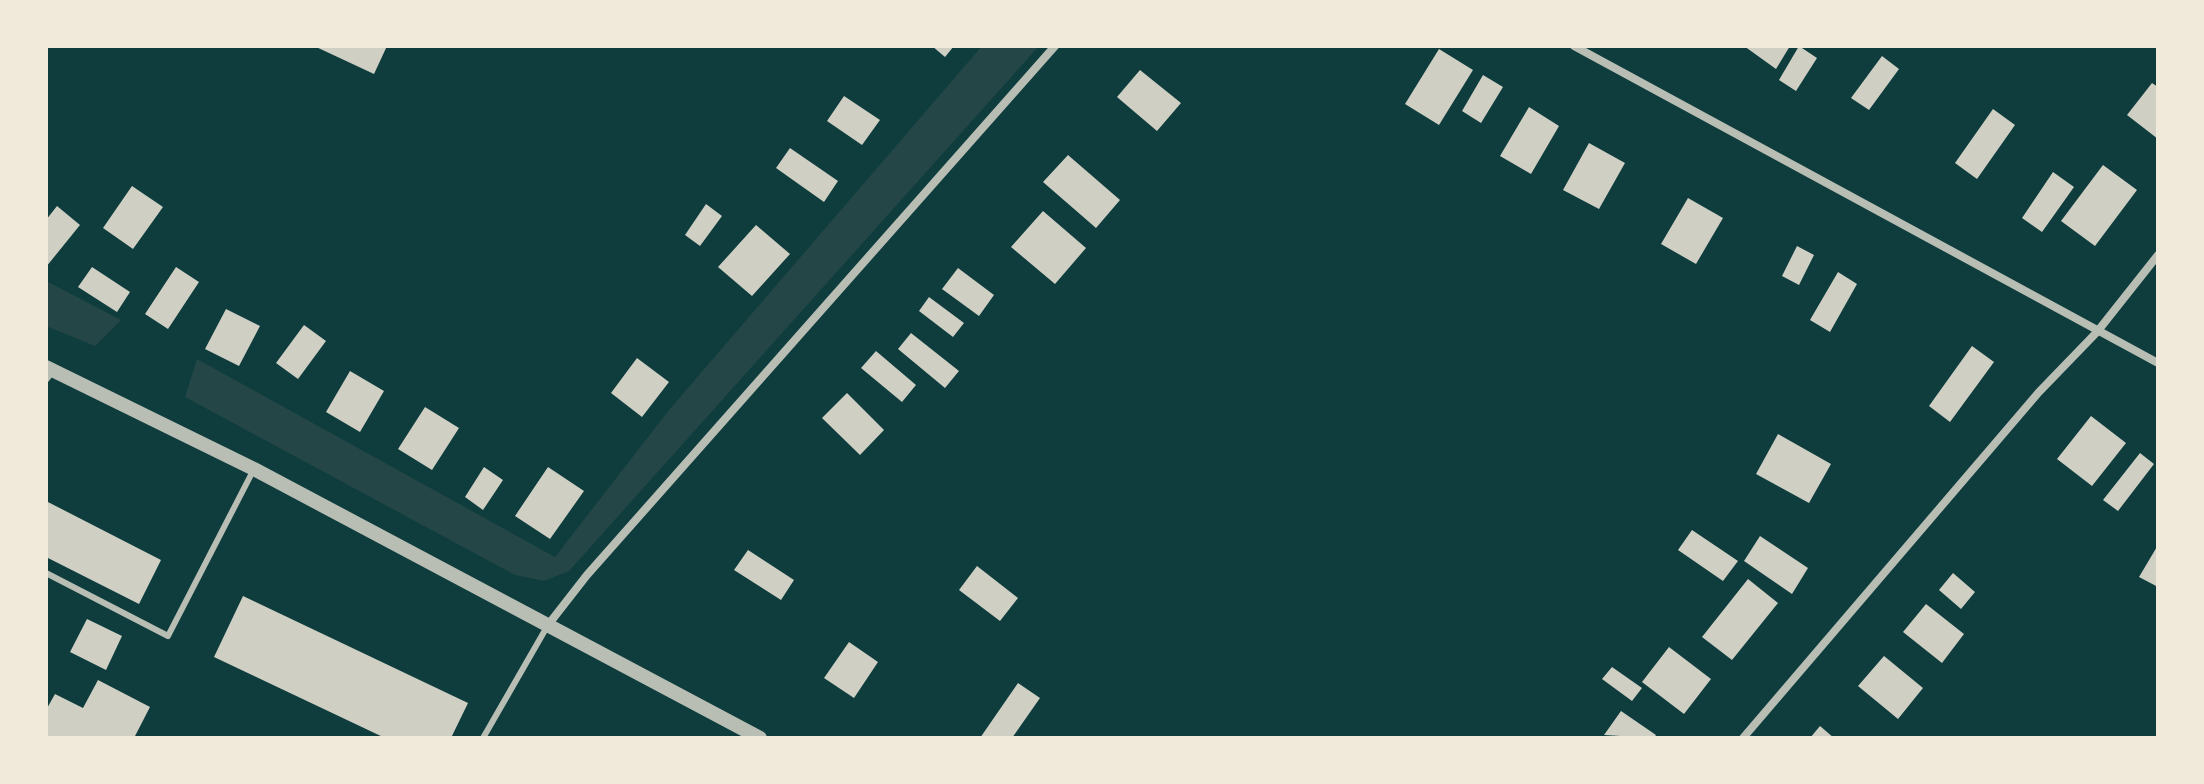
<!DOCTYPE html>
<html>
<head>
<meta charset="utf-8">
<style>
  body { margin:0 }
  #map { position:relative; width:2204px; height:784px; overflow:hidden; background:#0f3d3e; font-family:"Libre Baskerville",serif }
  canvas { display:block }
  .frame { position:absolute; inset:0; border:48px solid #f1e9da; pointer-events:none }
</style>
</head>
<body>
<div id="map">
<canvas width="2204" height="784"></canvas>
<div class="frame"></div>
</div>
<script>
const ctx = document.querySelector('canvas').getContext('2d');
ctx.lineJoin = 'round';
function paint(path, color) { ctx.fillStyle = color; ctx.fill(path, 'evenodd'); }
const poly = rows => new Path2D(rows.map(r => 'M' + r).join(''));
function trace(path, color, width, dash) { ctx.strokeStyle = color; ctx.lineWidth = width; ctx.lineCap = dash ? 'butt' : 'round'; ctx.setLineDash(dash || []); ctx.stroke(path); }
const green = poly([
  [982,46,1039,46,569,571,544,581,515,575,185,397,197,359,555,557,669,410],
  [46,281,54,285,121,320,95,346,46,326]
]);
const building = poly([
  [314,46,387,46,374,74],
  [932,46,954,46,945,57],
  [1744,46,1790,46,1776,69],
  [1799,46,1817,58,1796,91,1779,80],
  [1439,49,1473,70,1439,125,1405,104],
  [1882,56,1899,69,1869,110,1851,98],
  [1140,70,1181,103,1157,131,1117,97],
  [1483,75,1503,87,1481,123,1462,111],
  [2152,83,2158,87,2158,139,2127,115],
  [844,96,880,120,862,145,827,121],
  [1529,107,1559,126,1531,174,1500,156],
  [1993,109,2015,125,1977,179,1955,163],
  [1589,143,1625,163,1599,209,1563,190],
  [790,148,838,181,824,202,776,168],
  [1068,155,1120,200,1096,228,1043,182],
  [2103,165,2137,190,2095,246,2061,221],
  [2053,172,2074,187,2042,232,2022,218],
  [132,186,163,207,133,249,103,228],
  [1688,198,1723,218,1696,264,1661,244],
  [706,204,722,216,700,246,685,235],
  [57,206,80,225,46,267,46,220],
  [1043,211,1086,248,1055,284,1011,247],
  [756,225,790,254,752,296,718,267],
  [1797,246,1814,255,1799,285,1782,276],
  [92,267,130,292,117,312,78,287],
  [176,267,199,282,168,329,145,314],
  [958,268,994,295,979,316,942,289],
  [1838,272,1857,284,1830,332,1810,320],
  [929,297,964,323,953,337,919,311],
  [226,309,260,326,239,366,205,349],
  [304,325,326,341,298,379,276,363],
  [911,333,959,371,945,388,898,349],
  [1972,346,1994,362,1950,422,1929,406],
  [876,351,916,385,902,402,861,368],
  [637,358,669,382,642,417,611,393],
  [350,371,384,391,360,432,326,412],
  [847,393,884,430,860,455,822,418],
  [425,407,459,428,432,470,398,449],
  [2091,416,2126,443,2092,486,2057,459],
  [1778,434,1831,464,1809,503,1756,474],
  [2140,453,2154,464,2118,511,2103,500],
  [484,467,503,480,483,510,465,497],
  [548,467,584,491,550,539,515,516],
  [46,501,161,560,139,604,46,557],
  [1692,530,1738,561,1723,581,1678,550],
  [1760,536,1808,568,1792,594,1744,561],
  [2158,545,2158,587,2139,577],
  [748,550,794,580,781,600,734,570],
  [977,566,1018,598,1000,621,959,590],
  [1953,573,1975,592,1961,609,1939,590],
  [1748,579,1778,603,1732,660,1702,637],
  [243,596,468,703,451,738,385,738,214,657],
  [1926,604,1964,634,1942,663,1903,632],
  [87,619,122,636,106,670,70,652],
  [849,642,878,662,854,698,824,678],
  [1669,647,1711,679,1684,714,1642,682],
  [1884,656,1923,688,1898,719,1858,686],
  [1612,667,1642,688,1632,701,1602,679],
  [98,680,150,707,134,738,46,738,46,710,55,694,83,708],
  [1018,683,1040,698,1012,738,980,738],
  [1621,711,1656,735,1654,738,1604,735],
  [1820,726,1834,738,1810,738]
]);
const service = poly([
  [46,380,54,370],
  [46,573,168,636,254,469],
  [483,738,548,625]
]);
const minor = poly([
  [1574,46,2158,363],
  [548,625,587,575,1055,46],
  [1743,738,2039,392,2097,332,2158,255]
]);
const tertiary = poly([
  [46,367,254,469,760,738]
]);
paint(green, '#244646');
paint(building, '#cfcfc3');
trace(service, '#b8beb3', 6);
trace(minor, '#b8beb3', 8);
trace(tertiary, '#b8beb3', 14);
</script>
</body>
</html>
